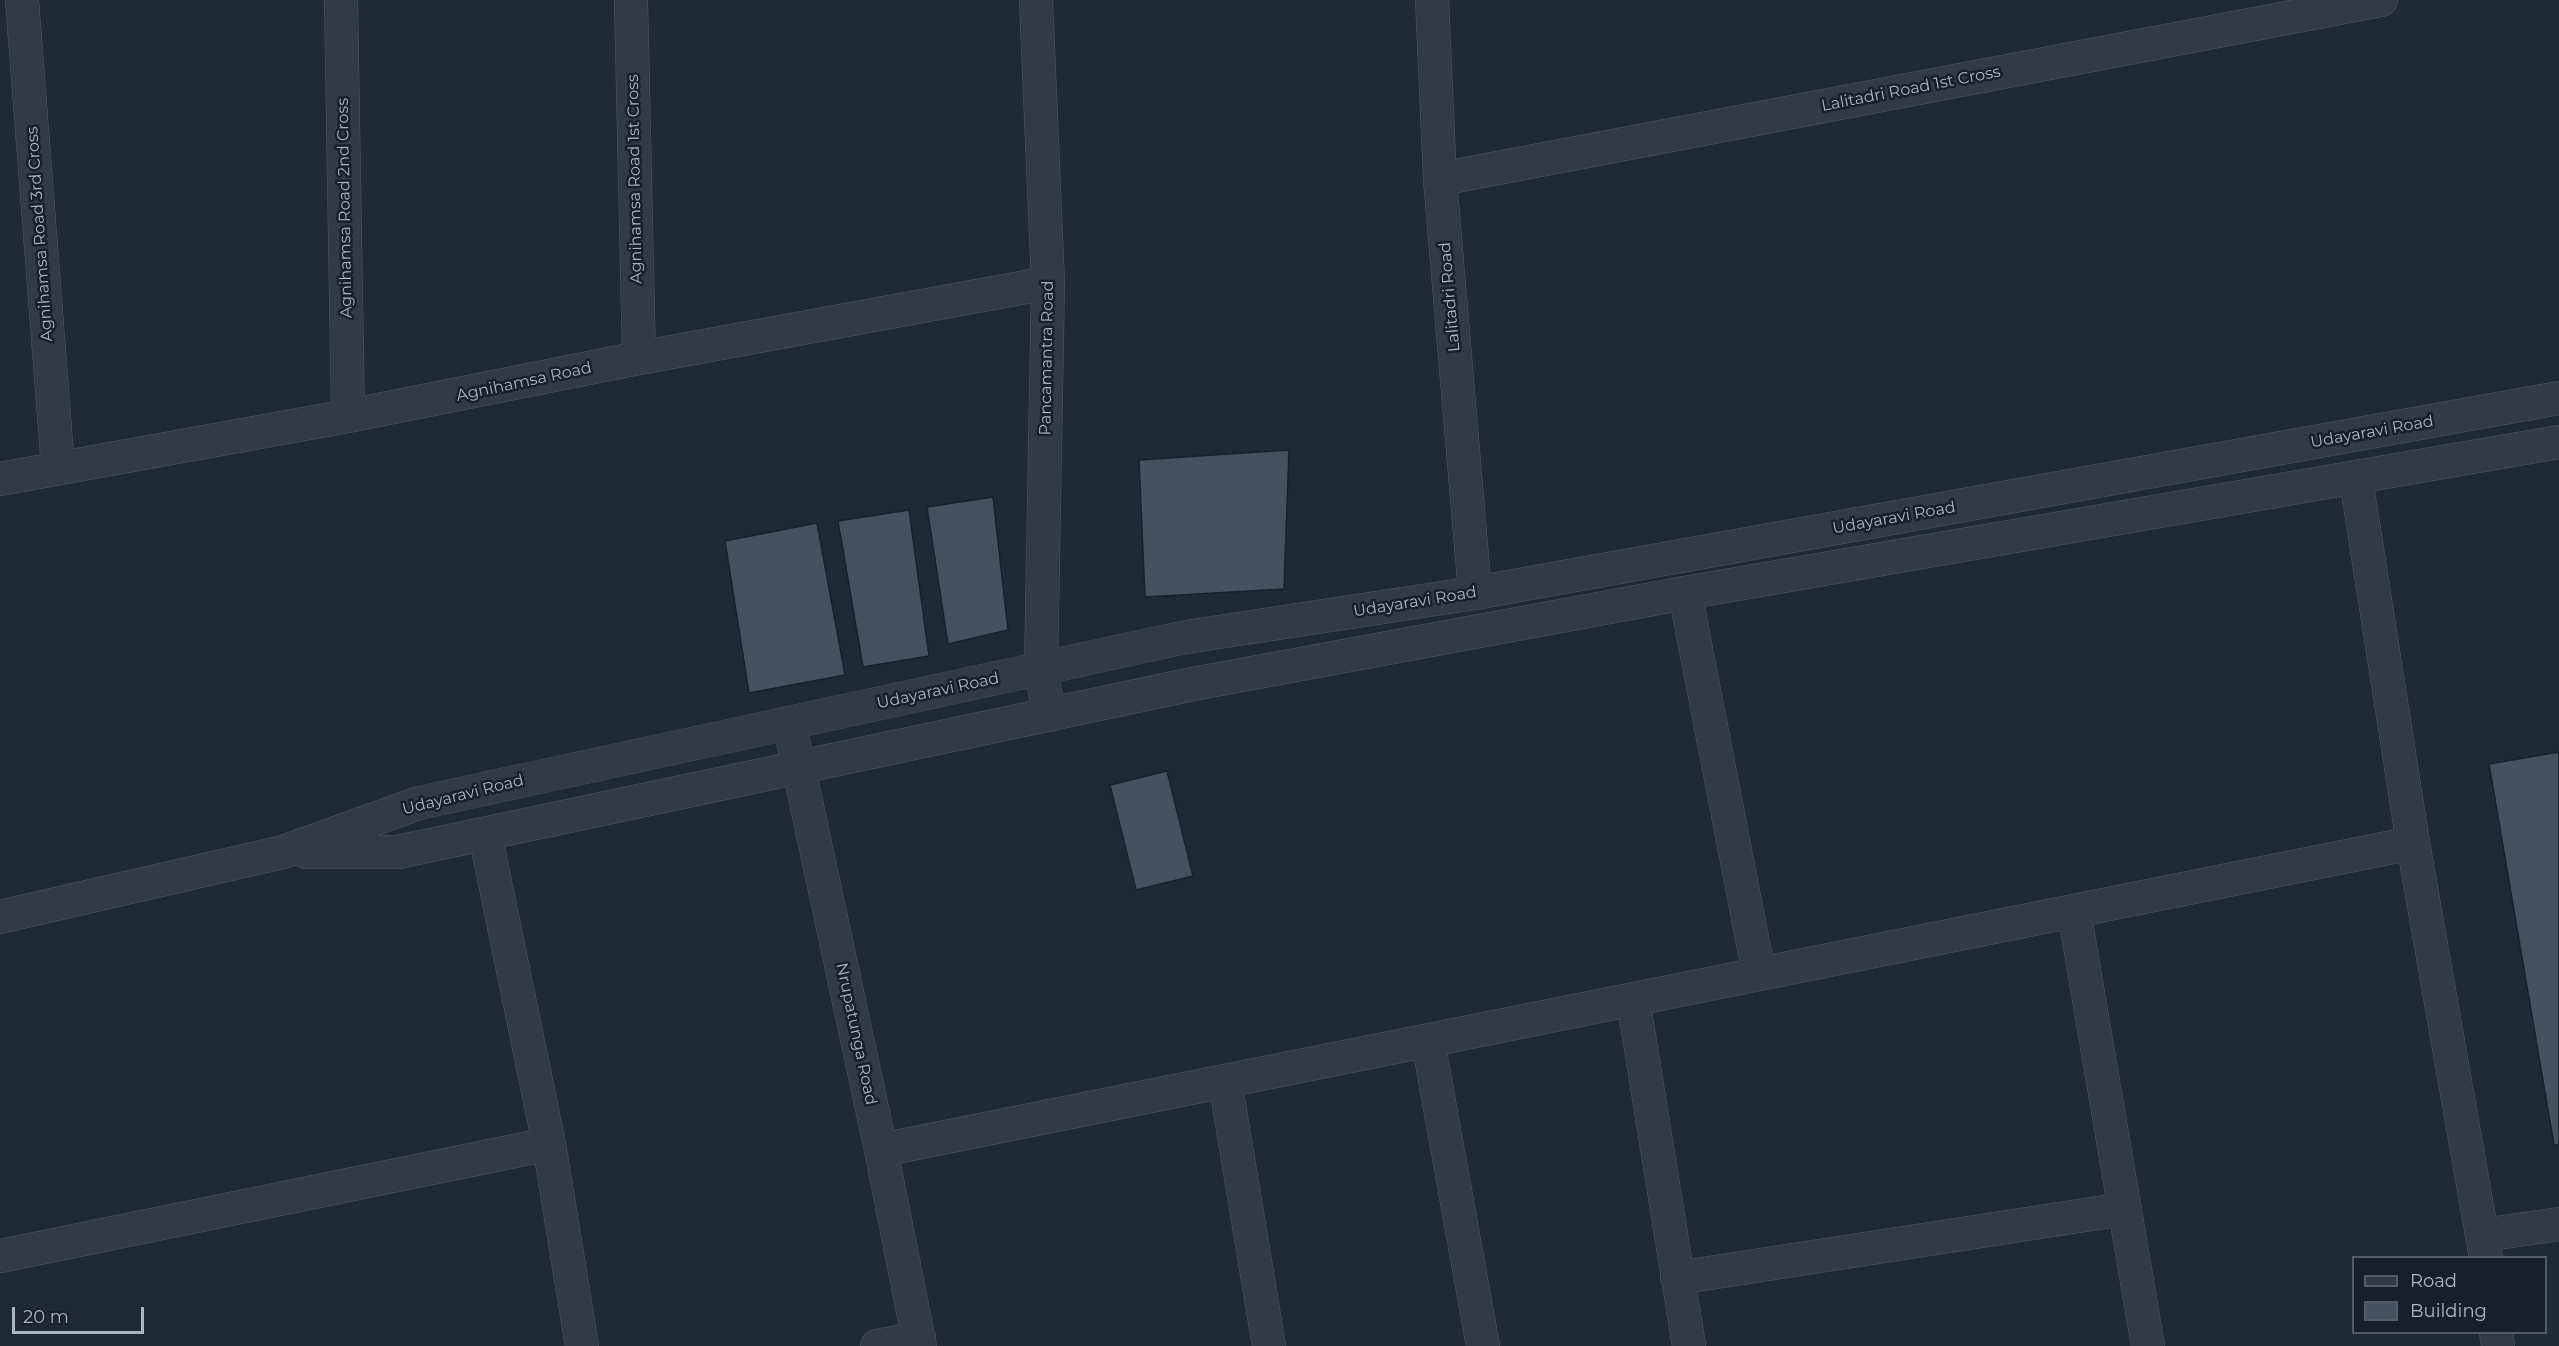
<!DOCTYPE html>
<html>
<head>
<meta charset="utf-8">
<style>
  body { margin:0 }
  #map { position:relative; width:2559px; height:1346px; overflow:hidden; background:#1e2a35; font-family:Montserrat,sans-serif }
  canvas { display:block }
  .legend { position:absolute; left:2352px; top:1256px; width:195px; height:78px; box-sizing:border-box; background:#17202a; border:2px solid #525c67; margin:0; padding:8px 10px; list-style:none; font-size:18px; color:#abb6c3 }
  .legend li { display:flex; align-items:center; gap:12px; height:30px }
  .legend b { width:30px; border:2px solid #525c67 }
  .scale { position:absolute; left:12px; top:1307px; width:132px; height:27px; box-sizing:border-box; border:3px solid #abb6c3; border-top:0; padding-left:8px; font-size:18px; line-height:21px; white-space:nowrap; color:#abb6c3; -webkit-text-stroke:4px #17202a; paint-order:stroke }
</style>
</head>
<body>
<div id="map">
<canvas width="2559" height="1346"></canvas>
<ul class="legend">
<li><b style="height:8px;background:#313b46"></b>Road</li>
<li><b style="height:16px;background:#44515f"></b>Building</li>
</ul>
<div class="scale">20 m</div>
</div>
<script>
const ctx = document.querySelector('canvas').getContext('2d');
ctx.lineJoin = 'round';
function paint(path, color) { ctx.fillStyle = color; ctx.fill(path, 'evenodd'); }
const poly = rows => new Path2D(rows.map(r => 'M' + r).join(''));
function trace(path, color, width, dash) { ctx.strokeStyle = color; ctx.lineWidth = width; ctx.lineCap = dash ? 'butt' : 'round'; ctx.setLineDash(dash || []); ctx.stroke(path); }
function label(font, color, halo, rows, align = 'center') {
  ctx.font = font + ' Montserrat,sans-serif'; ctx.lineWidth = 5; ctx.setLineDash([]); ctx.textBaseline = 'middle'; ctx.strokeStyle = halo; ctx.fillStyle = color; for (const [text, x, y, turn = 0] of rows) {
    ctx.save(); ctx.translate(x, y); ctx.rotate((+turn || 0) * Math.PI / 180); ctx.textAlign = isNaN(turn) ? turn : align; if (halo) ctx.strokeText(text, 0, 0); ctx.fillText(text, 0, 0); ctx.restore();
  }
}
const building = poly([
  [1289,450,1284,589,1145,597,1139,460,1289,450],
  [993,497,1008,630,948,644,927,507,993,497],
  [909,510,929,656,863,667,838,521,909,510],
  [817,523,845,675,749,693,725,541,817,523],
  [2559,752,2559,1145,2554,1145,2489,764,2559,752],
  [1167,771,1193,876,1136,890,1110,785,1167,771]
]);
const minor = poly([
  [22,0,58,468],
  [341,0,348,416],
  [631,0,639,358],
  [1036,0,1048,283,1041,668,1049,715],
  [1432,0,1440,179,1475,593],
  [1440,179,2381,0],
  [0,479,348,416,639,358,1048,283],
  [2356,479,2413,843,2486,1258],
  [1685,593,1759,974],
  [789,723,881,1150,920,1346],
  [485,834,549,1144,582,1346],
  [2074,911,2148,1346],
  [1633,999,1689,1346],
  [1428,1041,1483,1346],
  [1225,1081,1269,1346],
  [881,1150,2413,843],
  [2483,1235,2559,1224],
  [0,1256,549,1144],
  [1677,1278,2124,1209],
  [2496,1332,2498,1346],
  [877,1346,919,1338]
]);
const tertiary = poly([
  [306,852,398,852,1193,684,1685,593,2559,442],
  [0,917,283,852,419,803,1186,637,1475,593,2559,398]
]);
const streetNames = [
  ["Lalitadri Road 1st Cross",1911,89,-11],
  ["Agnihamsa Road 1st Cross",635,179,-91],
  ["Agnihamsa Road 2nd Cross",345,208,-91],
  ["Agnihamsa Road 3rd Cross",40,234,-94],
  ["Lalitadri Road",1450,297,-95],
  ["Pancamantra Road",1047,358,-89],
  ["Agnihamsa Road",524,382,-12],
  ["Udayaravi Road",2372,432,-10],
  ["Udayaravi Road",1894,518,-10],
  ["Udayaravi Road",1415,602,-9],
  ["Udayaravi Road",938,691,-12],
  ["Udayaravi Road",463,795,-14],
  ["Nrupatunga Road",856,1034,78]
];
paint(building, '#44515f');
trace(building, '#19222c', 1.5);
trace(minor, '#4f5964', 34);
trace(tertiary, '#4f5964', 34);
trace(minor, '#313b46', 33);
trace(tertiary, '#313b46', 33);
label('16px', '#abb6c3', '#17202a', streetNames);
</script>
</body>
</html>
